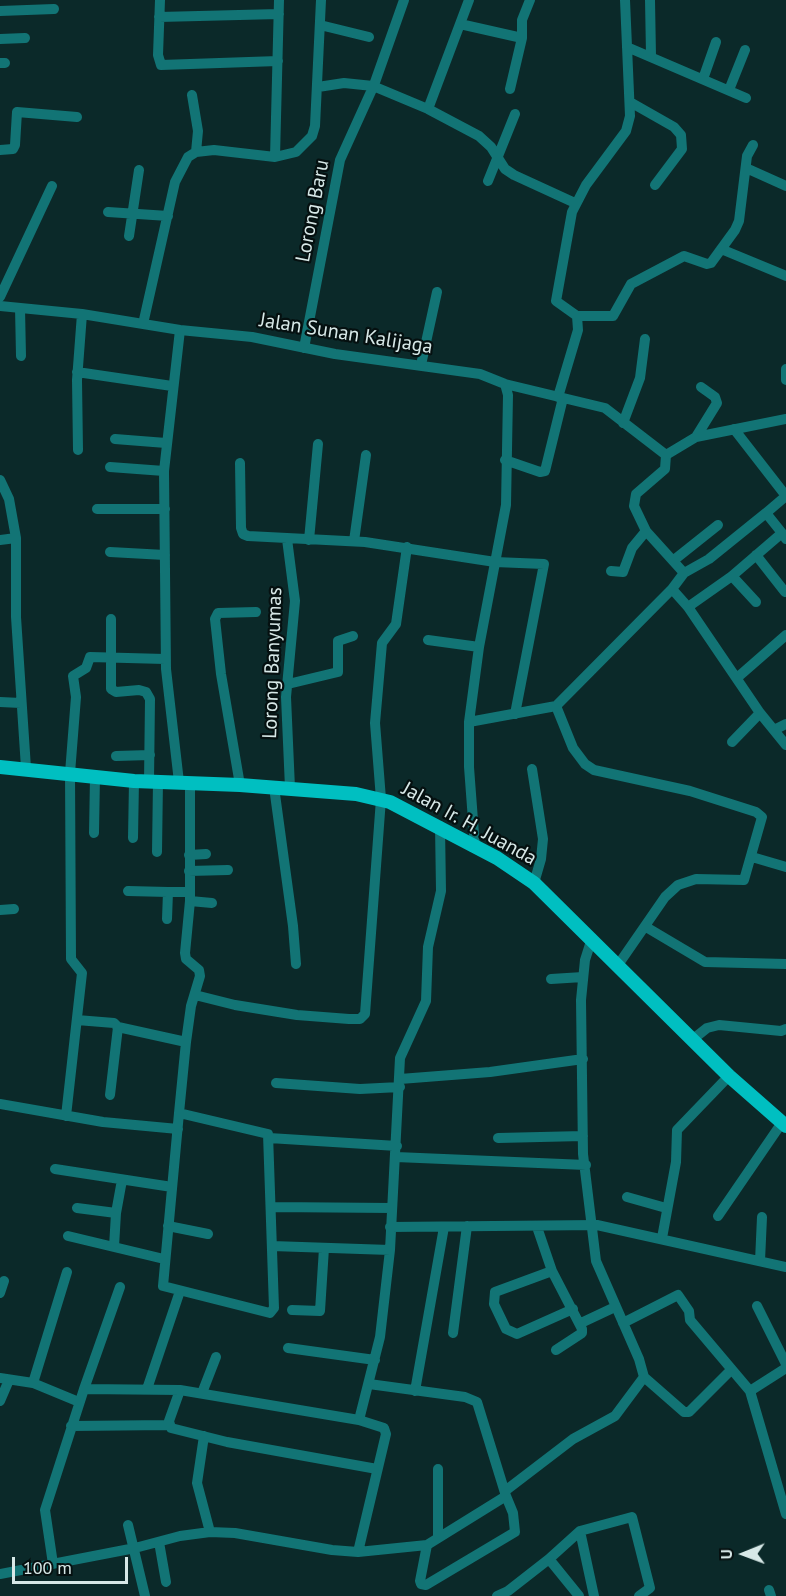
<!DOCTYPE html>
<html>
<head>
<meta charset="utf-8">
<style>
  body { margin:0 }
  #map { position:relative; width:786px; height:1596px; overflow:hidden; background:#0b2929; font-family:"PT Sans",sans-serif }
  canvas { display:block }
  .north { position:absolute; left:714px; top:1524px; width:60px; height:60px; -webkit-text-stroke:4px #051010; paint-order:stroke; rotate:269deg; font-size:16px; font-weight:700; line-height:24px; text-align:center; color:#d7e8e7 }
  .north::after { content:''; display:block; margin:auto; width:21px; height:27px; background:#d7e8e7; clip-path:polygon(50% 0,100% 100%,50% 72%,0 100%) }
  .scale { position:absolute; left:12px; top:1557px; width:116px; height:27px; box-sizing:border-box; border:3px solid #d7e8e7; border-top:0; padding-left:8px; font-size:18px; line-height:21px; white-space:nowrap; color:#d7e8e7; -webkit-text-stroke:4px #051010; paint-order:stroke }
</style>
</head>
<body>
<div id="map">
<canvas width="786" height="1596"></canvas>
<div class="north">U</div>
<div class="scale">100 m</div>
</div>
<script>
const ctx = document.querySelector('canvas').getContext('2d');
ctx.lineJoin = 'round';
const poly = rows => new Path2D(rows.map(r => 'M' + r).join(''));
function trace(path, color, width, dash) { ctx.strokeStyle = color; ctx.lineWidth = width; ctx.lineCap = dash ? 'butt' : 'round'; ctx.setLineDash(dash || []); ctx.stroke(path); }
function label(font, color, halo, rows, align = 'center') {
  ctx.font = font + ' "PT Sans",sans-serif'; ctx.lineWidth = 4.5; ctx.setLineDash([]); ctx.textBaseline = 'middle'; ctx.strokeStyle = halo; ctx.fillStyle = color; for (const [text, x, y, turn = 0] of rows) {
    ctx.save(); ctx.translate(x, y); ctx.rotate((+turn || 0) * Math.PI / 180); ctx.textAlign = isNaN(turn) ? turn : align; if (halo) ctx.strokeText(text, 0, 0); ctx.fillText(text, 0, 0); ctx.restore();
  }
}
const minor = poly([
  [160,0,158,55,161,65,278,61],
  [650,0,651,55],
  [0,11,54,9],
  [159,17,279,14],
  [460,24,522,38],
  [320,25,369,37],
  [0,39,25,38],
  [627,47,746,98],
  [0,63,5,63],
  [703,79,716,42],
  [318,87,344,83,373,86,428,109,479,136,491,147,505,169,514,175,575,203],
  [510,89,522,38,522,20,530,0],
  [729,90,745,50],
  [192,95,198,131,196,152],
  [630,102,674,127,681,135,682,149,655,185],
  [428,109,469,0],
  [0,150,13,149,15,145,17,112,77,117],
  [275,157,279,0],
  [746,168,786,186],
  [488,181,515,114],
  [108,212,168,216],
  [129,236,139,170],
  [721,249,786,276],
  [0,297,52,186],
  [0,306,82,314,180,330,252,337,335,354,480,374,505,384,605,408,666,455],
  [20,308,21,356],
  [577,316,613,316,631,284,684,256,707,264,711,263,735,230,739,221,747,156,753,145],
  [143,324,175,182,188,157,196,152,214,150,275,157,296,152,312,136,315,126,321,0],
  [304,348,340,160,374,85,404,0],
  [421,365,437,292],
  [786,369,786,380],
  [77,372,172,386],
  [558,397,578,330,577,316,556,301,572,212,586,185,626,131,630,116,625,0],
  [623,423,640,378,645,339],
  [734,429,786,496],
  [696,437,717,403,715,397,701,387],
  [115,439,166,443],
  [78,450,77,380,82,314],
  [666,455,665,469,636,494,634,506,646,531,684,573],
  [666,455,696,437,786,419],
  [505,460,540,472,545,471,563,398],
  [240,463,241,528,243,534,248,536,365,542,495,562,544,564,515,714],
  [110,467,164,471],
  [0,480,9,499,16,538,16,617,26,768],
  [97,509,165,509],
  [782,533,766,513,786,496],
  [287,539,295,601,286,697,290,788],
  [0,540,16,538],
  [309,540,318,444],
  [354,541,366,455],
  [110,552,165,555],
  [756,555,785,592],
  [674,560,718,525],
  [611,571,623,572,632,548,646,531],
  [732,576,756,602],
  [672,589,688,607,760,713,786,745],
  [688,607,732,576,782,533,786,539],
  [111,619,111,689,116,692,139,690,146,692,150,699,149,781],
  [428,640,479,647],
  [738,677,786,635],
  [288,684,338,672,338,641,353,636],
  [0,702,21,703],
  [556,706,573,748,585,764,594,770,690,791,756,812,762,817,744,880,696,879,678,885,665,897,618,965],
  [469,722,556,706,672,589,684,573,709,559,766,513],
  [774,730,786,724],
  [732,742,760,713],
  [116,756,150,755],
  [532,769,543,839,541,859,534,883],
  [179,782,166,669,164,471,180,330],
  [240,785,221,674,215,619,218,613,256,612],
  [274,787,293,926,296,964],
  [94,833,95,777],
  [133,838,134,781],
  [475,847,469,767,469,722,479,647,506,505,508,395,505,384],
  [157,852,158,781],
  [189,855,206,854],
  [752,857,786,867],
  [189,871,228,870],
  [128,891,168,892],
  [190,901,212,903],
  [0,910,14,909],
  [167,919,168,892,190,892],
  [646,927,705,962,786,964],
  [551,979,583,977],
  [195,995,235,1005,297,1015,349,1019,360,1019,365,1014,381,799,375,723,382,643,396,624,407,547],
  [77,1020,114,1023,118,1027,110,1095],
  [118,1027,186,1042],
  [692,1040,707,1028,719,1025,781,1031,786,1029],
  [400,1079,490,1072,583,1059],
  [276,1083,360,1089,400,1087],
  [0,1104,103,1122,178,1129],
  [179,1113,268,1134,274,1308,270,1313,163,1286,179,1113],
  [179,1113,186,1042,191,1006,200,976,199,970,186,959,185,953,190,901,190,783],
  [66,1116,82,973,71,959,70,773,76,697,73,676,86,668,90,657,165,659],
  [269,1138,397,1146],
  [498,1138,583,1136],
  [396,1157,586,1165],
  [55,1169,172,1187],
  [627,1197,666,1208],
  [271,1207,392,1208],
  [77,1208,116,1213,122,1180],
  [718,1216,781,1124],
  [168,1226,208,1234],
  [390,1227,597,1225,786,1267],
  [537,1227,552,1271,582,1329,582,1333,556,1350],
  [68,1236,164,1259],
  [662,1238,676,1162,677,1130,729,1076],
  [272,1246,390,1250],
  [114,1247,116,1213],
  [760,1261,762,1217],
  [552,1271,495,1292,494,1304,506,1329,517,1334,573,1309],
  [0,1293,4,1281],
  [757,1306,786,1364],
  [292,1310,320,1311,324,1248],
  [581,1323,615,1307],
  [623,1323,678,1295,689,1311,690,1320,750,1391],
  [453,1333,467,1226],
  [288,1348,375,1360],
  [786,1368,750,1391,786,1514],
  [644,1377,684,1412,689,1412,731,1370],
  [0,1378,33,1383,67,1272],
  [33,1383,79,1402],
  [84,1389,120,1287],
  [147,1389,180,1291],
  [180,1390,169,1421,171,1428,227,1442,377,1469],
  [415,1391,444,1227],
  [202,1393,216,1357],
  [0,1401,9,1380],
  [71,1426,169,1425],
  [204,1436,197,1483,210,1532],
  [505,1491,573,1439,615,1416,644,1377,639,1359,596,1261,583,1154,581,1000,585,960,592,938],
  [128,1525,145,1596],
  [580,1531,632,1517,650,1588,639,1596],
  [438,1538,438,1469],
  [159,1542,166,1582],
  [427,1545,420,1581,421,1584,426,1585,515,1532,513,1513,506,1496],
  [358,1552,386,1434,384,1428,359,1420],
  [549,1559,579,1596],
  [53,1564,45,1510,84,1389,180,1390,359,1420,380,1337,390,1250,400,1058,426,1001,428,947,441,891,440,826],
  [0,1574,135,1548,180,1536,210,1532,235,1533,332,1550,358,1552,427,1545,506,1496,477,1402,465,1397,369,1384],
  [769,1590,771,1596],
  [497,1596,508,1591,549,1559,580,1531,594,1596]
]);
const major = poly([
  [0,767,134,781,240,785,356,794,390,802,497,858,534,883,729,1076,786,1126]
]);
const streetNames = [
  ["Lorong Baru",313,211,-79],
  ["Jalan Sunan Kalijaga",346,334,9],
  ["Lorong Banyumas",273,663,-88],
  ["Jalan Ir. H. Juanda",469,824,29]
];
trace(minor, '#127475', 10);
trace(major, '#00bfc1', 14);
label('20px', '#d7e8e7', '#051010', streetNames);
</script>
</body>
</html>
